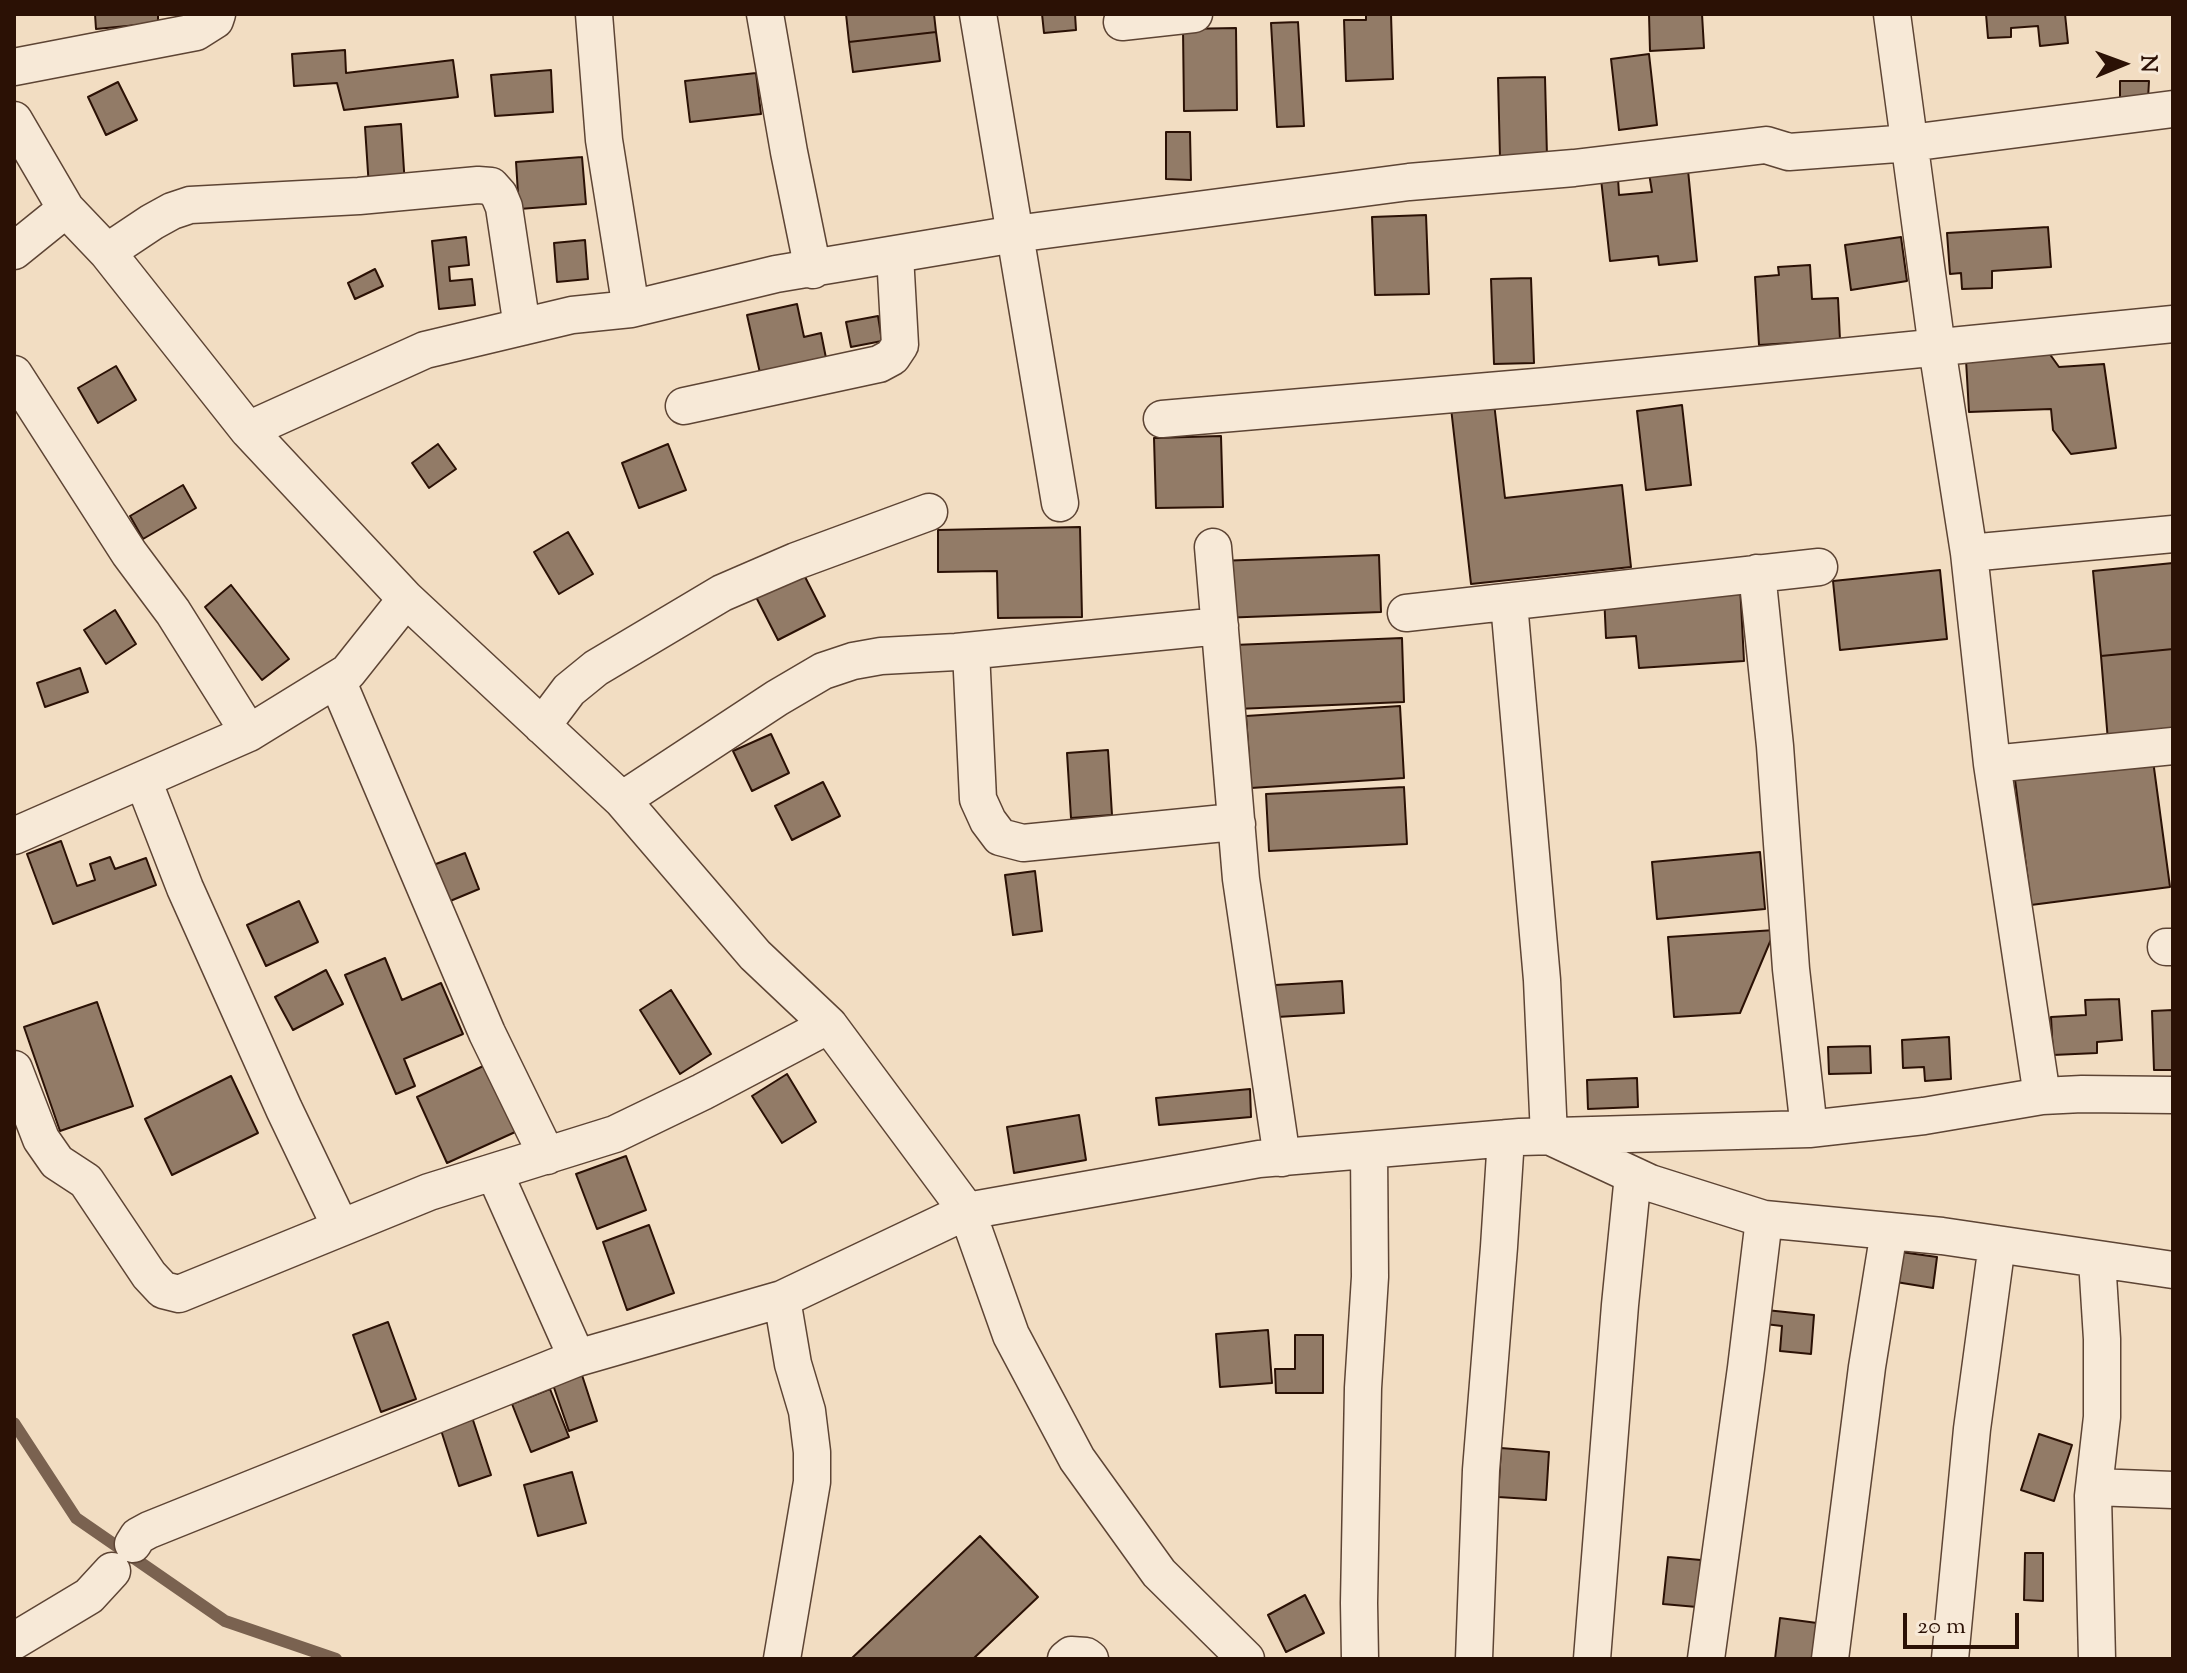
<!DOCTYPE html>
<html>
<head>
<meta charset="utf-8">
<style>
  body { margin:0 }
  #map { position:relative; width:2187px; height:1673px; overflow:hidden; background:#f2ddc2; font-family:"Sorts Mill Goudy",serif }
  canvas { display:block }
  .frame { position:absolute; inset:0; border:16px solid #2b1105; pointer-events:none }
  .north { position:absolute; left:2083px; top:24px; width:80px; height:80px; -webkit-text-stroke:6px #f7e9d7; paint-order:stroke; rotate:89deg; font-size:22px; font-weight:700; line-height:32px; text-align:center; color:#2b1105 }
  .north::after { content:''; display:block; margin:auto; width:28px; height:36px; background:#2b1105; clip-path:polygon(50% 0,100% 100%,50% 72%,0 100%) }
  .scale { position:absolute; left:1903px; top:1613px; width:116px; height:36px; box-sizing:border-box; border:4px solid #2b1105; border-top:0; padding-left:10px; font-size:24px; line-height:28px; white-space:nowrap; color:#2b1105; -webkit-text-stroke:6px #f7e9d7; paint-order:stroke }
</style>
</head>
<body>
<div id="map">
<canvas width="2187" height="1673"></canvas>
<div class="frame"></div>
<div class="north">N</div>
<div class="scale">20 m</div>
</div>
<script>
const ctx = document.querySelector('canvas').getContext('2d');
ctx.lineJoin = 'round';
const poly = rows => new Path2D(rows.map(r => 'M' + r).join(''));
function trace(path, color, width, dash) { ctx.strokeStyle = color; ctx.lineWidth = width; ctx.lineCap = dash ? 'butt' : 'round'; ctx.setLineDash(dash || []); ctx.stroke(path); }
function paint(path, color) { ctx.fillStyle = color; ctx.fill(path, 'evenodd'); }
const stream = poly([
  [14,1423,76,1518,225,1621,336,1659]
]);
const building = poly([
  [95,14,158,14,158,23,96,29,95,14],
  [846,14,934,14,936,32,849,42,846,14],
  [1042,14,1075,14,1076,30,1044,33,1042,14],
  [1366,14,1391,14,1393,79,1346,81,1344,20,1366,20,1366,14],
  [1649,14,1702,14,1704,48,1650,51,1649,14],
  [1986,14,2065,14,2068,43,2040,46,2038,26,2011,28,2011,37,1988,38,1986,14],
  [1298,22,1304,126,1277,127,1271,23,1298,22],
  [1236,28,1237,110,1184,111,1183,29,1236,28],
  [936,32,940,61,853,72,849,42,936,32],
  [345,50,346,73,453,60,458,97,344,110,337,83,294,86,292,54,345,50],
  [1649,54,1657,125,1619,130,1611,59,1649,54],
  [551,70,553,112,495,116,491,75,551,70],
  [756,73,761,114,690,122,685,81,756,73],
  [1545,77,1547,157,1500,158,1498,78,1545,77],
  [2120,81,2149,81,2148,99,2120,99,2120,81],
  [118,82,137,120,106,135,88,97,118,82],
  [401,124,405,186,369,188,365,127,401,124],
  [1166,132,1190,132,1191,180,1166,179,1166,132],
  [582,157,586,204,519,209,516,162,582,157],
  [1688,170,1697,261,1659,265,1658,256,1610,261,1601,179,1618,178,1619,195,1652,192,1649,173,1688,170],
  [1426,215,1429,294,1375,295,1372,217,1426,215],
  [2048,227,2051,267,1992,271,1992,288,1962,289,1961,273,1950,274,1947,233,2048,227],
  [466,237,469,265,449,267,450,281,472,279,475,305,439,309,432,241,466,237],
  [1901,237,1907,281,1851,290,1845,245,1901,237],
  [585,240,588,279,557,282,554,243,585,240],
  [1810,265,1812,299,1838,298,1840,340,1759,345,1755,277,1779,275,1778,267,1810,265],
  [375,269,383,286,355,299,348,283,375,269],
  [1531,278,1534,363,1494,364,1491,279,1531,278],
  [797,304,804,337,821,333,826,358,760,373,747,315,797,304],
  [878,316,882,341,851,347,846,322,878,316],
  [2049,353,2059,367,2104,364,2116,448,2071,454,2053,430,2051,409,1969,412,1966,360,2049,353],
  [116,366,136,400,98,423,78,388,116,366],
  [1494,403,1505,498,1622,485,1631,567,1471,584,1451,408,1494,403],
  [1682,405,1691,485,1646,490,1637,411,1682,405],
  [1221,436,1223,507,1156,508,1154,438,1221,436],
  [438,444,456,469,429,488,412,463,438,444],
  [668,444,686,490,639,508,622,463,668,444],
  [183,485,196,508,143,539,130,516,183,485],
  [1080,527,1082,617,998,618,997,571,938,572,938,530,1080,527],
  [568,532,593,574,559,594,534,552,568,532],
  [1379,555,1381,612,1220,618,1218,561,1379,555],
  [2173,563,2173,649,2101,656,2093,571,2173,563],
  [1940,570,1947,639,1840,650,1833,581,1940,570],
  [802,571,825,616,778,640,755,595,802,571],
  [231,585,289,659,262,680,205,607,231,585],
  [1740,585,1744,661,1639,668,1636,636,1606,638,1604,594,1740,585],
  [115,610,136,644,106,664,84,630,115,610],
  [1402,638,1404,702,1236,709,1234,645,1402,638],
  [2173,649,2173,734,2108,741,2101,656,2173,649],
  [80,668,88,692,45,707,37,683,80,668],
  [1400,706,1404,778,1251,788,1246,716,1400,706],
  [771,734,789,773,752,791,733,751,771,734],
  [1108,750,1112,815,1071,818,1067,753,1108,750],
  [2152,753,2170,887,2031,905,2014,772,2152,753],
  [823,782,840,816,792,840,775,806,823,782],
  [1404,787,1407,844,1269,851,1266,794,1404,787],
  [61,841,77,886,95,880,90,864,110,857,115,869,146,858,156,885,53,924,27,854,61,841],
  [1760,852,1765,909,1657,919,1652,862,1760,852],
  [465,853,479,889,443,904,428,867,465,853],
  [1035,871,1042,931,1013,935,1005,875,1035,871],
  [299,901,318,942,266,966,247,925,299,901],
  [1775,930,1740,1013,1674,1017,1668,937,1775,930],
  [385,958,402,1000,441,983,463,1034,404,1059,415,1086,396,1094,345,975,385,958],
  [326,970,343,1004,293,1030,275,997,326,970],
  [1342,981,1344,1013,1277,1017,1275,985,1342,981],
  [671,990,711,1054,680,1074,640,1010,671,990],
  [2119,999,2122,1040,2097,1042,2097,1053,2053,1055,2051,1017,2086,1015,2085,1000,2119,999],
  [97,1002,133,1106,60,1131,24,1027,97,1002],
  [2173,1010,2173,1070,2154,1070,2152,1011,2173,1010],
  [1949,1037,1951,1079,1925,1081,1924,1067,1903,1068,1902,1040,1949,1037],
  [1870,1046,1871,1073,1829,1074,1828,1047,1870,1046],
  [494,1061,524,1128,447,1163,417,1097,494,1061],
  [787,1074,816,1122,782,1143,752,1096,787,1074],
  [231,1076,258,1133,172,1175,145,1119,231,1076],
  [1637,1078,1638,1107,1588,1109,1587,1080,1637,1078],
  [1250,1089,1251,1117,1159,1125,1156,1098,1250,1089],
  [1079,1115,1086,1160,1014,1173,1007,1127,1079,1115],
  [626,1156,646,1210,597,1229,576,1174,626,1156],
  [649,1225,674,1293,627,1310,603,1242,649,1225],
  [1901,1252,1937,1257,1933,1288,1896,1282,1901,1252],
  [1766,1310,1814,1315,1811,1354,1780,1351,1782,1326,1765,1324,1766,1310],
  [388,1322,416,1399,381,1412,353,1335,388,1322],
  [1268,1330,1272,1383,1220,1387,1216,1334,1268,1330],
  [1295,1335,1323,1335,1323,1393,1276,1393,1275,1369,1295,1369,1295,1335],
  [580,1369,597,1421,569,1431,551,1379,580,1369],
  [550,1389,569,1437,531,1452,512,1404,550,1389],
  [471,1414,491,1475,459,1486,439,1424,471,1414],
  [2039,1434,2072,1445,2054,1501,2021,1490,2039,1434],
  [1501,1448,1549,1452,1546,1500,1498,1497,1501,1448],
  [572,1472,586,1523,538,1536,524,1485,572,1472],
  [980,1536,1038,1597,973,1659,851,1659,980,1536],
  [2025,1553,2043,1553,2043,1601,2024,1600,2025,1553],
  [1668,1557,1701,1560,1697,1607,1663,1604,1668,1557],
  [1305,1595,1324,1633,1286,1652,1268,1615,1305,1595],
  [1780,1618,1817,1623,1823,1659,1775,1659,1780,1618]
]);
const street = poly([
  [594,14,604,140,631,309],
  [765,14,789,152,813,270],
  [978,14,1060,503],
  [1892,14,1937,348,1969,553,1992,764,2042,1096],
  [1122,22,1194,14],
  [14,67,196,32,215,20,217,14],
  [14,120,66,209,107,252,248,430,406,599,622,800,755,955,829,1025,967,1211,1011,1335,1077,1459,1159,1573,1246,1659],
  [14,251,66,209],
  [107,252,152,222,172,211,190,205,359,196,478,185,491,186,499,195,504,207,522,327],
  [14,374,129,553,173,612,249,733],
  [684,406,879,364,892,357,900,345,895,255],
  [1162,419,1547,386,2173,324],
  [248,430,425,350,572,315,631,309,776,274,1015,234,1409,182,1574,168,1766,145,1789,152,1910,143,2173,109],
  [1213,547,1241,879,1282,1158],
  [1969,553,2173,534],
  [1757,573,1775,746,1791,969,1809,1129],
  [1509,603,1542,980,1549,1136,1650,1183,1764,1219,1942,1236,2173,1270],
  [1406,613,1819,567],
  [971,651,978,799,988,821,1000,837,1023,843,1224,823,1237,824],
  [337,680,487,1033,547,1156],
  [542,726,569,690,596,668,722,593,796,561,929,512],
  [1992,764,2173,746],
  [143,780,185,888,284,1109,341,1228],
  [622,800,777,698,823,671,853,661,881,656,956,652,1220,626],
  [14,836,249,733,348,672,406,599],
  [2166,947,2173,947],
  [14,1069,41,1139,57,1162,86,1181,149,1275,163,1290,179,1294,429,1192,615,1134,702,1092,829,1025],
  [494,1172,577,1358],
  [782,1299,793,1364,807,1411,812,1452,812,1482,782,1659],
  [2094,1487,2173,1490],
  [133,1544,138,1536,149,1530,577,1358,782,1299,967,1211,1259,1159,1520,1137,1809,1129,1924,1116,2042,1096,2082,1094,2173,1095],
  [14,1641,89,1596,112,1571],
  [1066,1659,1071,1655,1086,1656,1090,1659],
  [1360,1659,1359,1603,1363,1388,1370,1277,1369,1150],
  [1474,1659,1481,1470,1499,1247,1506,1138],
  [1592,1659,1620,1305,1633,1175],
  [1706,1659,1746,1368,1764,1219],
  [1830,1659,1867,1367,1889,1231],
  [1950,1659,1972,1429,1997,1244],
  [2097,1659,2093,1496,2102,1417,2102,1339,2097,1260]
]);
trace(stream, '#7a6250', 12);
paint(building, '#927b67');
trace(building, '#2b1105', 2);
trace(street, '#5d4434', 39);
trace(street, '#f7e9d7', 36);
</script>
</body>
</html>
